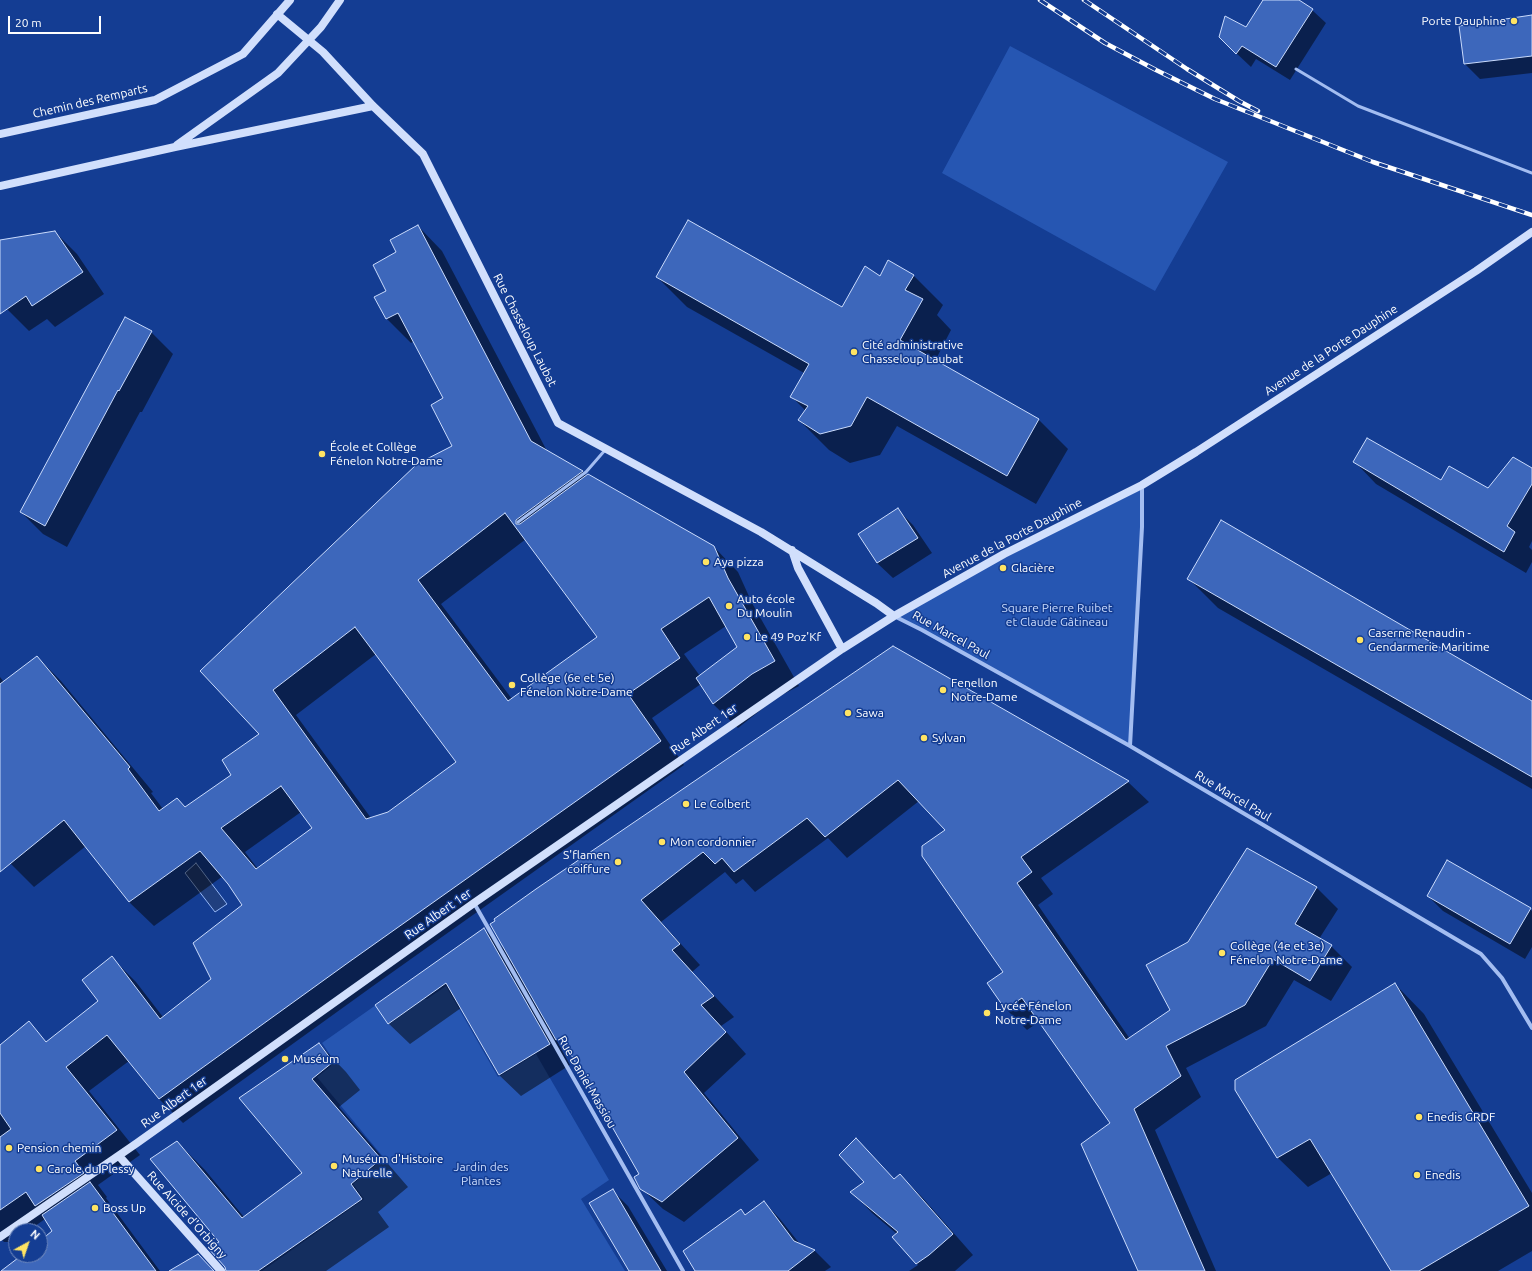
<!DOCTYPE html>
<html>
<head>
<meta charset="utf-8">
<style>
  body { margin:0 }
  #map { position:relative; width:1532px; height:1271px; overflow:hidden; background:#143d93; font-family:Ubuntu,sans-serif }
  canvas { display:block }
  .north { position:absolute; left:8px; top:1223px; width:40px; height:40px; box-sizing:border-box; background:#143d93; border:1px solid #728bbe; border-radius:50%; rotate:40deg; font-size:11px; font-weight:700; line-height:16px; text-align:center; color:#fff }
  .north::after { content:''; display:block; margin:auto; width:14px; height:18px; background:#ffe463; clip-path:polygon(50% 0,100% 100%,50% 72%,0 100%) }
  .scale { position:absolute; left:8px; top:16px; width:93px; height:18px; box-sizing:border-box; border:2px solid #fff; border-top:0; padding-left:5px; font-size:12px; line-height:14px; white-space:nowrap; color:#fff; -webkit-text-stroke:3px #143d93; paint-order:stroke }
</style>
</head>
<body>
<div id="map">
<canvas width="1532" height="1271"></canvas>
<div class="north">N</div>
<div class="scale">20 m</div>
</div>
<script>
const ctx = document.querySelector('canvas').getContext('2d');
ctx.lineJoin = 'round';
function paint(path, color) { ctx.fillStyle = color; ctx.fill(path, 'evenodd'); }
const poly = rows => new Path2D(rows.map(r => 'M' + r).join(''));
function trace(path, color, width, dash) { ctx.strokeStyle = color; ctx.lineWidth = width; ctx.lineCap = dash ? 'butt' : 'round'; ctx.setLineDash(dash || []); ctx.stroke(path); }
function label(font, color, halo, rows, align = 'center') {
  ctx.font = font + ' Ubuntu,sans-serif'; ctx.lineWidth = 3; ctx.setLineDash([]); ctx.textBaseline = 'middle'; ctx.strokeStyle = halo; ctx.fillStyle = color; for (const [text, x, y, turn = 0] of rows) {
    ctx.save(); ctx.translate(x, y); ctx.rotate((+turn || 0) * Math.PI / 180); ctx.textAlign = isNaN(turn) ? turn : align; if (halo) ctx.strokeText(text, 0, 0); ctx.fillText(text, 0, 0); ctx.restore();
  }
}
const green = poly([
  [1010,46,1228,162,1155,291,942,173],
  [1142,485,1142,509,1130,746,894,616],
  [410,981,417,994,427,999,446,986,498,1077,536,1054,609,1180,581,1199,625,1271,262,1271,364,1199,353,1184,384,1158,317,1077,331,1066,331,1056,322,1043]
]);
const water = poly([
  [196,863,227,904,215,912,185,873,196,863]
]);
const shadow = poly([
  [1264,0,1297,0,1312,10,1326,23,1290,80,1256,59,1251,67,1234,51],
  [1532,16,1532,73,1480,79,1465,64,1460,27],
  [418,226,442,251,547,451,582,471,587,476,714,547,738,572,752,603,799,686,776,698,738,728,713,704,701,684,652,718,684,765,373,986,183,1123,159,1099,129,1061,89,1091,140,1155,98,1185,107,1197,106,1198,160,1271,19,1271,24,1255,40,1255,40,1243,54,1232,45,1219,28,1231,16,1231,16,1240,13,1242,4,1242,0,1238,0,1085,100,1001,112,958,136,982,163,1017,213,979,244,905,223,876,154,926,129,902,86,846,34,887,10,863,0,851,0,677,4,682,37,657,61,681,153,792,151,793,163,809,177,799,186,808,233,775,261,734,201,671,453,447,445,399,414,341,411,343,387,319,387,291,398,253],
  [526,539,598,637,512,699,441,604],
  [726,626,738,648,700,676,684,654],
  [376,654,458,762,388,812,371,818,296,715],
  [301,812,313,829,258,869,245,852],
  [55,232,77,254,104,294,55,327,47,319,29,331,7,309,0,299,0,242],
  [888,261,914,276,943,305,937,315,951,330,935,361,1039,420,1068,449,1036,504,897,426,880,455,850,463,829,450,799,420,806,411,791,396,804,373,687,307,657,277,842,308,880,277],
  [151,332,173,354,142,412,140,412,67,547,43,534,21,512],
  [1355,462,1441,481,1488,489,1532,469,1532,541,1529,547,1532,550,1532,562,1526,573,1376,484],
  [898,510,913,525,932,553,893,578,877,563,859,534],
  [1189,579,1532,702,1532,789,1218,608],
  [893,648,1128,782,1149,802,1041,878,1053,894,1038,905,1130,1039,1172,1011,1189,943,1247,849,1317,888,1338,909,1319,939,1331,946,1352,967,1331,1001,1294,980,1266,1026,1186,1068,1201,1097,1155,1130,1216,1271,1139,1271,1112,1123,1040,1021,1027,1030,1006,1009,988,984,1005,972,947,830,919,801,847,858,828,838,755,892,743,879,736,884,725,872,661,922,700,965,692,972,734,1017,721,1026,746,1054,704,1093,759,1160,684,1222,663,1209,641,1188,640,1175,572,1055,556,1039,570,1065,521,1096,499,1075,461,1008,410,1044,388,1023,484,929,506,951],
  [1428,896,1530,909,1532,911,1532,947,1525,959,1443,911],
  [1395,984,1424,1014,1532,1193,1532,1251,1498,1271,1392,1271,1332,1173,1308,1187,1278,1158,1236,1089],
  [319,1044,346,1072,360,1090,339,1107,408,1187,378,1212,389,1227,326,1271,245,1271,177,1142,205,1170,244,1217,304,1173,240,1098],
  [856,1140,895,1180,900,1175,921,1196,973,1255,955,1271,909,1271,918,1265,893,1237,897,1234,872,1213,852,1192,865,1182],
  [613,1191,628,1206,667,1271,630,1271],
  [764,1202,780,1219,800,1244,815,1251,831,1267,825,1271,697,1271,741,1210,746,1216]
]);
const building = poly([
  [1263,0,1299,0,1313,9,1276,67,1242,46,1236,54,1219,37,1225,16,1246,27,1263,0],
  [1532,15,1532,56,1464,64,1459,26,1532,15],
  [688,220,842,307,865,266,880,276,888,260,914,275,905,290,923,299,900,340,1039,419,1007,476,867,397,851,426,820,434,798,420,808,406,790,397,809,364,656,277,688,220],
  [418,225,531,441,583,471,516,520,516,524,520,524,588,474,714,546,728,578,775,661,752,674,713,704,696,678,737,647,709,597,661,629,680,658,628,694,661,741,349,962,159,1099,107,1035,66,1067,117,1130,75,1161,84,1173,35,1206,26,1192,0,1210,0,1137,11,1129,0,1113,0,1045,29,1021,46,1042,98,1001,82,980,112,956,160,1019,211,979,193,943,242,905,228,884,200,851,129,902,64,820,0,872,0,684,37,656,130,767,128,769,159,811,177,798,185,807,231,775,222,760,259,734,200,671,417,464,452,446,431,405,443,398,398,313,386,319,374,297,386,291,373,265,396,252,390,240,418,225],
  [505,513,597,637,508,701,418,580,505,513],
  [355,627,456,762,388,812,366,819,273,690,355,627],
  [281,786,312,828,256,869,221,828,281,786],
  [55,231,83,272,32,306,26,296,0,314,0,240,55,231],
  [125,317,152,331,119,391,118,390,45,526,20,512,125,317],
  [1367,438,1441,480,1449,466,1488,488,1513,457,1532,468,1532,484,1507,526,1515,532,1504,552,1353,462,1367,438],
  [898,508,918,538,877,563,858,534,898,508],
  [1221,520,1532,701,1532,777,1187,579,1221,520],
  [893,646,1129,781,1021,857,1032,872,1017,883,1126,1040,1170,1010,1146,965,1188,942,1247,848,1317,887,1295,924,1332,945,1310,981,1273,959,1245,1005,1166,1046,1181,1076,1134,1109,1205,1271,1138,1271,1081,1144,1110,1123,1022,998,1005,1009,987,983,1003,972,922,856,922,846,945,830,898,780,825,837,807,818,734,872,722,858,715,864,703,852,641,900,680,944,672,950,714,996,701,1005,726,1032,684,1072,738,1138,662,1202,640,1189,634,1177,639,1174,561,1037,556,1040,490,924,495,921,494,919,536,889,893,646],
  [1447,860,1531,908,1510,944,1427,896,1447,860],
  [484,928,550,1044,499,1075,446,983,388,1024,375,1005,484,928],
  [1395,983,1529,1206,1419,1271,1391,1271,1310,1139,1277,1158,1235,1090,1235,1080,1395,983],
  [319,1043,333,1062,312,1079,381,1159,351,1184,362,1199,258,1271,226,1271,225,1267,208,1248,219,1242,150,1159,177,1141,242,1218,302,1173,239,1098,319,1043],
  [856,1138,894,1179,900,1174,953,1234,929,1255,916,1264,892,1237,898,1232,850,1192,864,1182,839,1155,856,1138],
  [90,1182,156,1271,1,1271,22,1255,40,1255,40,1241,52,1231,42,1215,90,1182],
  [613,1189,661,1271,629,1271,589,1203,613,1189],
  [764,1201,794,1241,815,1250,788,1271,695,1271,683,1251,741,1209,745,1215,764,1201],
  [198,1254,214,1271,169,1271,198,1254]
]);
const lane = poly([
  [1296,69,1358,106,1532,173],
  [518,522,586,472,606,449]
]);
const street = poly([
  [894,616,922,630,1130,746,1481,954,1502,978,1532,1028],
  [1130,746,1142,527,1142,485],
  [474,903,683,1271]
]);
const secondary = poly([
  [277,14,323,52,373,106,423,154,558,423,761,532,876,603,894,616],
  [0,134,155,100,243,54,290,0],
  [177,145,278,73,321,27,340,0],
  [0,186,175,147,373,106],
  [792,550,798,568,842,649],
  [119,1156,221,1271],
  [0,1237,137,1143,474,903,842,649,894,616,1004,554,1142,485,1196,452,1476,271,1532,232]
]);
const rail = poly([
  [1040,0,1105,43,1156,70,1215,99,1373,162,1532,215],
  [1084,0,1187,69,1239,101,1258,111]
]);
const markers = [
  [1514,21,4,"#ffe463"],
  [854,352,4,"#ffe463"],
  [322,454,4,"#ffe463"],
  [706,562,4,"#ffe463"],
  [1003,568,4,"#ffe463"],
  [729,606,4,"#ffe463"],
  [747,637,4,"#ffe463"],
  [1360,640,4,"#ffe463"],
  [512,685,4,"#ffe463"],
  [943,690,4,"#ffe463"],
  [848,713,4,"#ffe463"],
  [924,738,4,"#ffe463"],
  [686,804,4,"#ffe463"],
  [662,842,4,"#ffe463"],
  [618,862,4,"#ffe463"],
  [1222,953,4,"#ffe463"],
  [987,1013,4,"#ffe463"],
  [285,1059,4,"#ffe463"],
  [1419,1117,4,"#ffe463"],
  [9,1148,4,"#ffe463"],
  [334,1166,4,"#ffe463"],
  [39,1169,4,"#ffe463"],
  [1417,1175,4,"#ffe463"],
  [95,1208,4,"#ffe463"]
];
const poiNames = [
  ["Porte Dauphine",1506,21,"right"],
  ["Cité administrative",862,345],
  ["Chasseloup Laubat",862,359],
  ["École et Collège",330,447],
  ["Fénelon Notre-Dame",330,461],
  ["Aya pizza",714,562],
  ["Glacière",1011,568],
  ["Auto école",737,599],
  ["Du Moulin",737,613],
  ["Caserne Renaudin -",1368,633],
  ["Gendarmerie Maritime",1368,647],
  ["Le 49 Poz'Kf",755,637],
  ["Collège (6e et 5e)",520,678],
  ["Fénelon Notre-Dame",520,692],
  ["Fenellon",951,683],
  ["Notre-Dame",951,697],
  ["Sawa",856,713],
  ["Sylvan",932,738],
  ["Le Colbert",694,804],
  ["Mon cordonnier",670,842],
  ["S'flamen",610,855,"right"],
  ["coiffure",610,869,"right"],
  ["Collège (4e et 3e)",1230,946],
  ["Fénelon Notre-Dame",1230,960],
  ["Lycée Fénelon",995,1006],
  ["Notre-Dame",995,1020],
  ["Muséum",293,1059],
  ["Enedis GRDF",1427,1117],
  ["Pension chemin",17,1148],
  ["Muséum d'Histoire",342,1159],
  ["Naturelle",342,1173],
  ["Carole du Plessy",47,1169],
  ["Enedis",1425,1175],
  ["Boss Up",103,1208]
];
const streetNames = [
  ["Chemin des Remparts",90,101,-13],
  ["Rue Chasseloup Laubat",525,330,63],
  ["Avenue de la Porte Dauphine",1331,350,-33],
  ["Avenue de la Porte Dauphine",1012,538,-28],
  ["Rue Marcel Paul",951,635,29],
  ["Rue Albert 1er",704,729,-35],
  ["Rue Marcel Paul",1233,796,31],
  ["Rue Albert 1er",438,914,-35],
  ["Rue Daniel Massiou",587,1082,60],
  ["Rue Albert 1er",174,1102,-36],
  ["Rue Alcide d'Orbigny",187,1215,48]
];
const parkNames = [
  ["Square Pierre Ruibet",1057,608],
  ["et Claude Gâtineau",1057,622],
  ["Jardin des",481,1167],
  ["Plantes",481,1181]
];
paint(green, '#2656b2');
paint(water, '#203f7f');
trace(water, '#95b6f4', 1);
paint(shadow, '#0007');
paint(building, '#3d67bb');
trace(building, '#cadbfc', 1);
trace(lane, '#a3bdf1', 3);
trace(street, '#a3bdf1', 4);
trace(secondary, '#d1dffc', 8);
trace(rail, '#fff', 4.5);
trace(rail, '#143d93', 3, [9]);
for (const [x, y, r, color] of markers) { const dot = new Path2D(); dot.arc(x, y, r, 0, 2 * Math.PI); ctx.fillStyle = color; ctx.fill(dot); trace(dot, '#143d93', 1.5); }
label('12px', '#fff', '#143d93', poiNames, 'left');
label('12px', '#fff', '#143d93', streetNames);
label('12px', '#cadbfc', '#143d93', parkNames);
</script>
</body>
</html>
